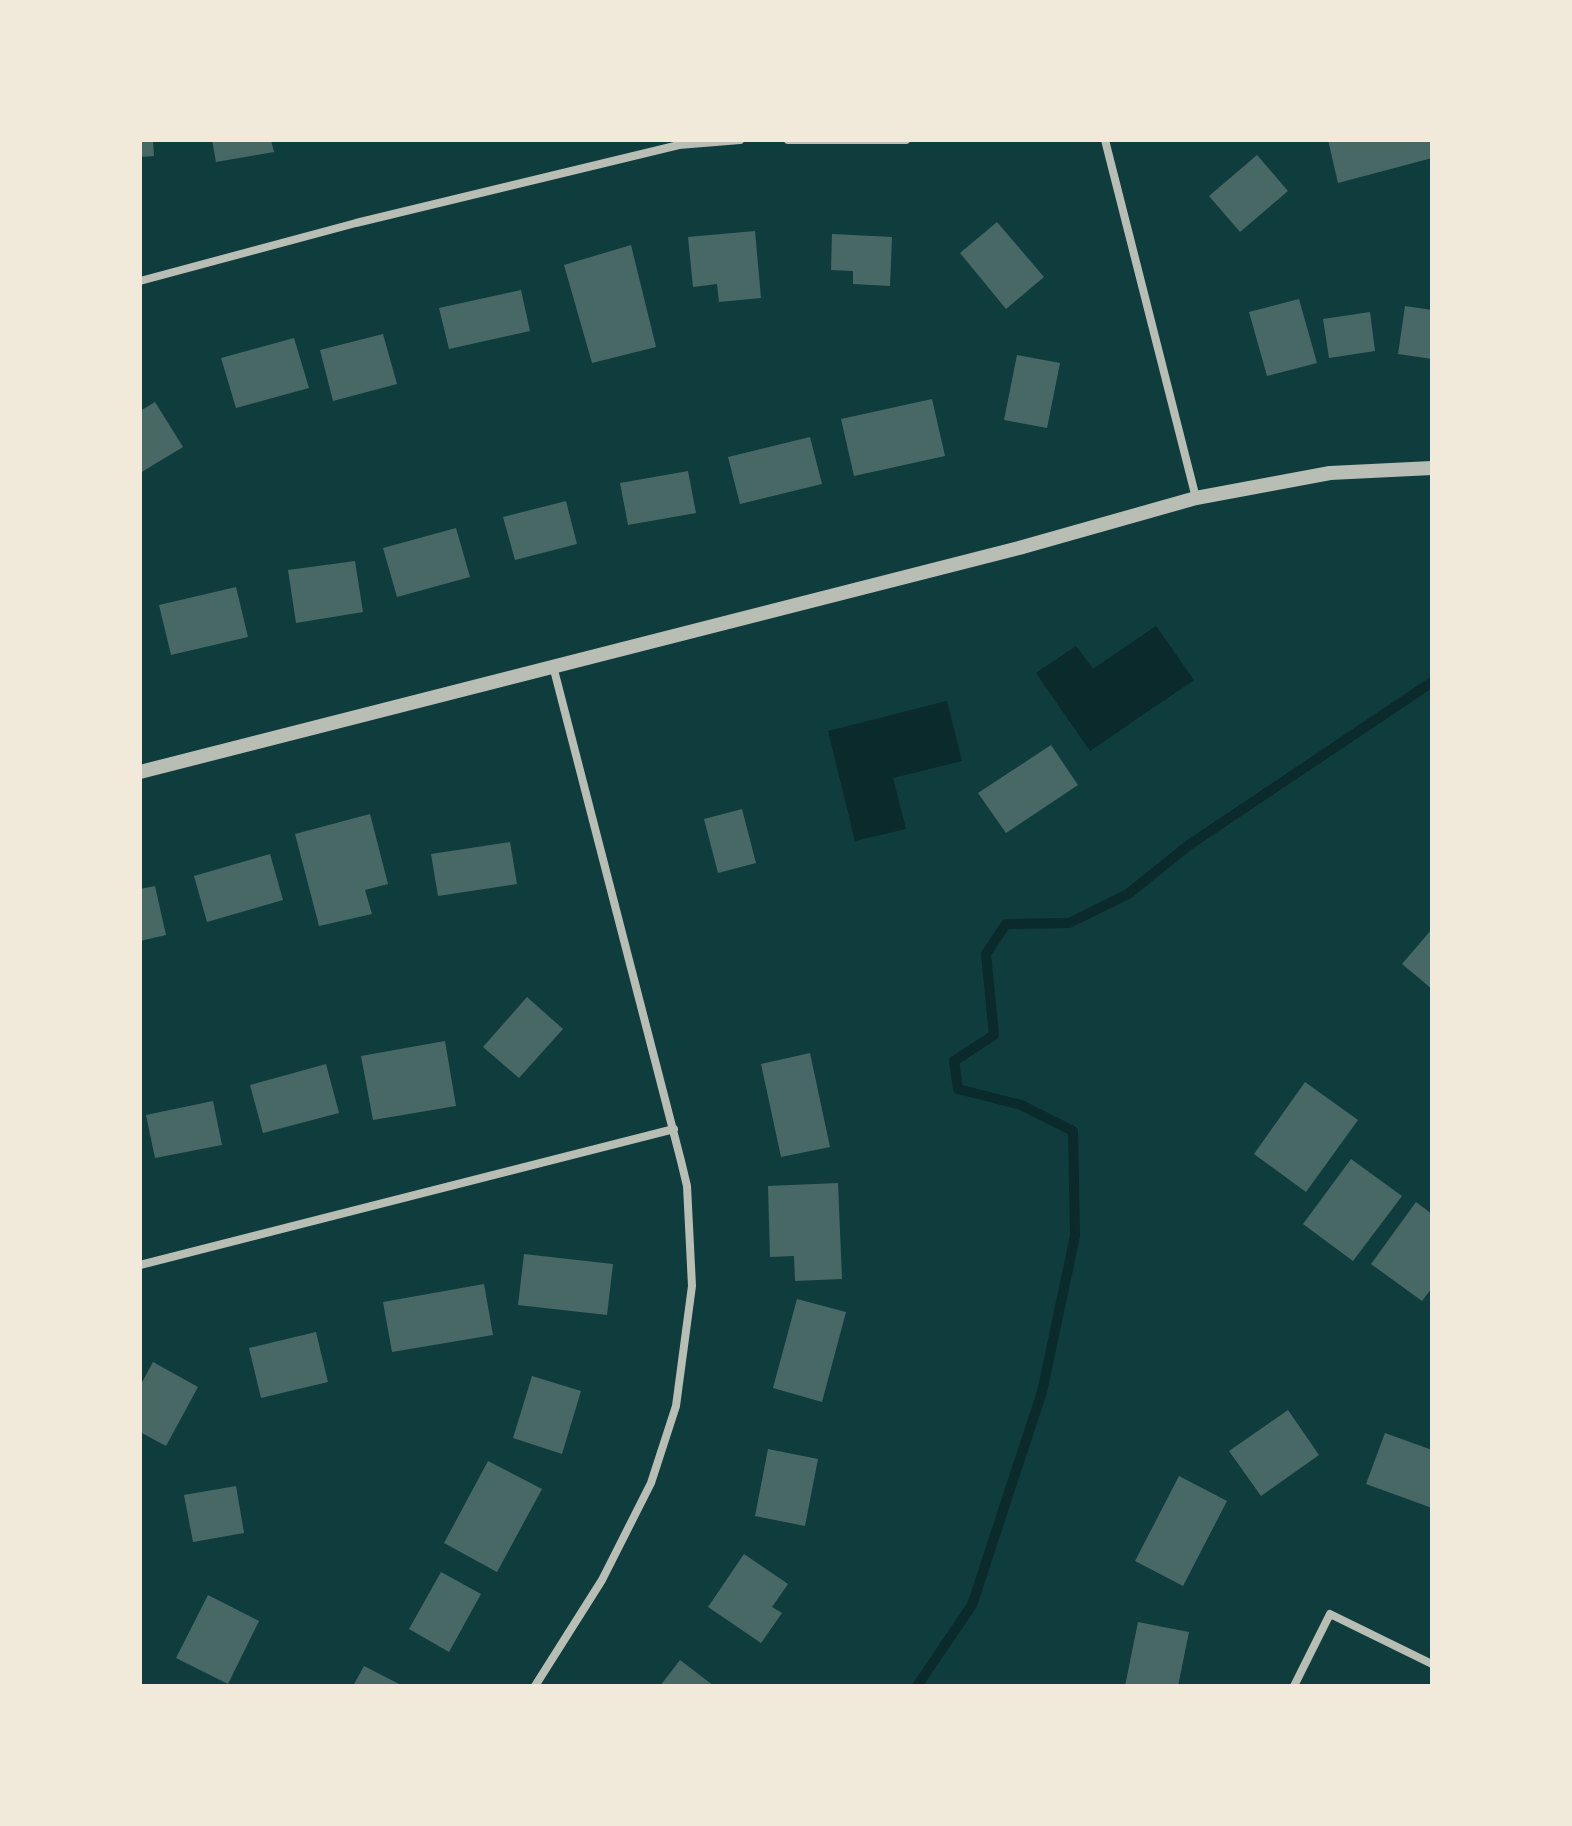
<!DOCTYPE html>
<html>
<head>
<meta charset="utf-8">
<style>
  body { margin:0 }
  #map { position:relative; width:1572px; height:1826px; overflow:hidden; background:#0f3d3e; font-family:Manrope,sans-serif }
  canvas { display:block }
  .frame { position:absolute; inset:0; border:142px solid #f1e9da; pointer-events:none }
</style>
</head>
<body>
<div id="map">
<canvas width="1572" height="1826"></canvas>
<div class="frame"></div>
</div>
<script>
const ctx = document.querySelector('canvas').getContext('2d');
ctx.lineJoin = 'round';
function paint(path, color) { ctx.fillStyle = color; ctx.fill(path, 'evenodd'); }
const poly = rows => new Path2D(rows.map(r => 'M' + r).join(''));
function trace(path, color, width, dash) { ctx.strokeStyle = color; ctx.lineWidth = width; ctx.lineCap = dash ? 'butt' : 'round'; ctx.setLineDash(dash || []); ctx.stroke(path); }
const water = poly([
  [1156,626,1194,680,1090,751,1036,673,1076,646,1093,669],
  [947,701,962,761,893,778,906,829,855,841,828,731]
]);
const stream = poly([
  [917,1686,972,1605,1042,1392,1075,1236,1073,1131,1021,1105,958,1089,954,1061,994,1035,986,954,1006,924,1069,923,1128,894,1189,845,1432,682]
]);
const building = poly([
  [140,140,153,140,154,156,140,157],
  [212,140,271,140,274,152,216,162],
  [1328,140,1432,140,1432,158,1338,183],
  [1257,155,1288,191,1240,232,1209,196],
  [997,222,1044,277,1006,309,960,253],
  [755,231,761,298,719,302,717,284,693,287,688,237],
  [832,234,892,237,890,286,853,284,853,271,831,270],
  [631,245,656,347,592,363,564,265],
  [521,290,530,331,449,349,439,308],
  [1299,299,1317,363,1267,376,1249,312],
  [1405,306,1432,310,1432,359,1398,354],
  [1370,312,1375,351,1329,358,1323,319],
  [383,334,397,384,333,401,320,350],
  [294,338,309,388,236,408,221,358],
  [1017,355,1060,363,1047,428,1004,420],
  [932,399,945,456,854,476,841,419],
  [155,402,183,447,140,473,140,411],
  [810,437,822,484,740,504,728,457],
  [688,471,696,513,628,525,620,483],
  [566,501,577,544,515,560,503,517],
  [456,528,470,577,397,597,383,548],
  [355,561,363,612,296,623,288,570],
  [236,587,248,637,171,655,159,605],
  [1051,745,1078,785,1006,833,978,793],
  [742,809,756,863,718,873,704,819],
  [370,814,388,884,365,890,372,914,319,926,295,834],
  [510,842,517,884,438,896,431,854],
  [270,854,283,900,207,922,194,876],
  [155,886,166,935,140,941,140,889],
  [1432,929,1432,989,1402,964],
  [527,997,563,1029,519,1078,483,1047],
  [445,1041,456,1106,373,1120,361,1056],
  [810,1053,830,1147,781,1157,761,1064],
  [326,1064,339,1113,263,1133,250,1085],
  [1305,1082,1358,1120,1306,1192,1254,1154],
  [213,1101,222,1145,155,1158,146,1115],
  [1351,1159,1402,1196,1353,1261,1303,1224],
  [838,1183,842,1279,795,1281,794,1256,770,1257,768,1186],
  [1416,1202,1432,1214,1432,1288,1422,1301,1371,1264],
  [524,1254,613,1264,607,1315,518,1305],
  [484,1284,493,1335,392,1352,383,1302],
  [797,1299,846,1312,822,1402,773,1388],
  [316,1332,328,1382,261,1398,249,1348],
  [153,1362,198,1387,166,1446,140,1432,140,1386],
  [532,1376,581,1391,562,1454,513,1438],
  [1288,1410,1319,1455,1261,1496,1229,1451],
  [1385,1433,1432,1450,1432,1508,1366,1484],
  [768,1449,818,1459,805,1526,755,1516],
  [488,1461,542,1489,497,1572,444,1543],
  [1179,1476,1227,1501,1183,1586,1135,1561],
  [236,1486,244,1533,193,1542,184,1495],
  [744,1554,788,1584,772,1607,782,1613,761,1643,708,1607],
  [441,1572,481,1594,449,1652,409,1629],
  [208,1595,259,1621,228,1684,176,1658],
  [1138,1622,1189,1632,1178,1686,1125,1686],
  [680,1660,714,1686,660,1686],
  [364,1666,403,1686,353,1686]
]);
const minor = poly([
  [788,140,906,140],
  [1105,140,1196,498],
  [140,281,356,223,679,145,740,140],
  [140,1265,674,1129],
  [535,1686,602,1580,651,1483,676,1406,692,1286,687,1186,681,1161,553,666],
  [1294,1686,1330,1614,1432,1664]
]);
const tertiary = poly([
  [140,772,1019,548,1196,498,1330,473,1432,468]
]);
paint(water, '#0a2a2b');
trace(stream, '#0a2a2b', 10);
paint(building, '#486865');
trace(minor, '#b8beb3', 8);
trace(tertiary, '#b8beb3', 14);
</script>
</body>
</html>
